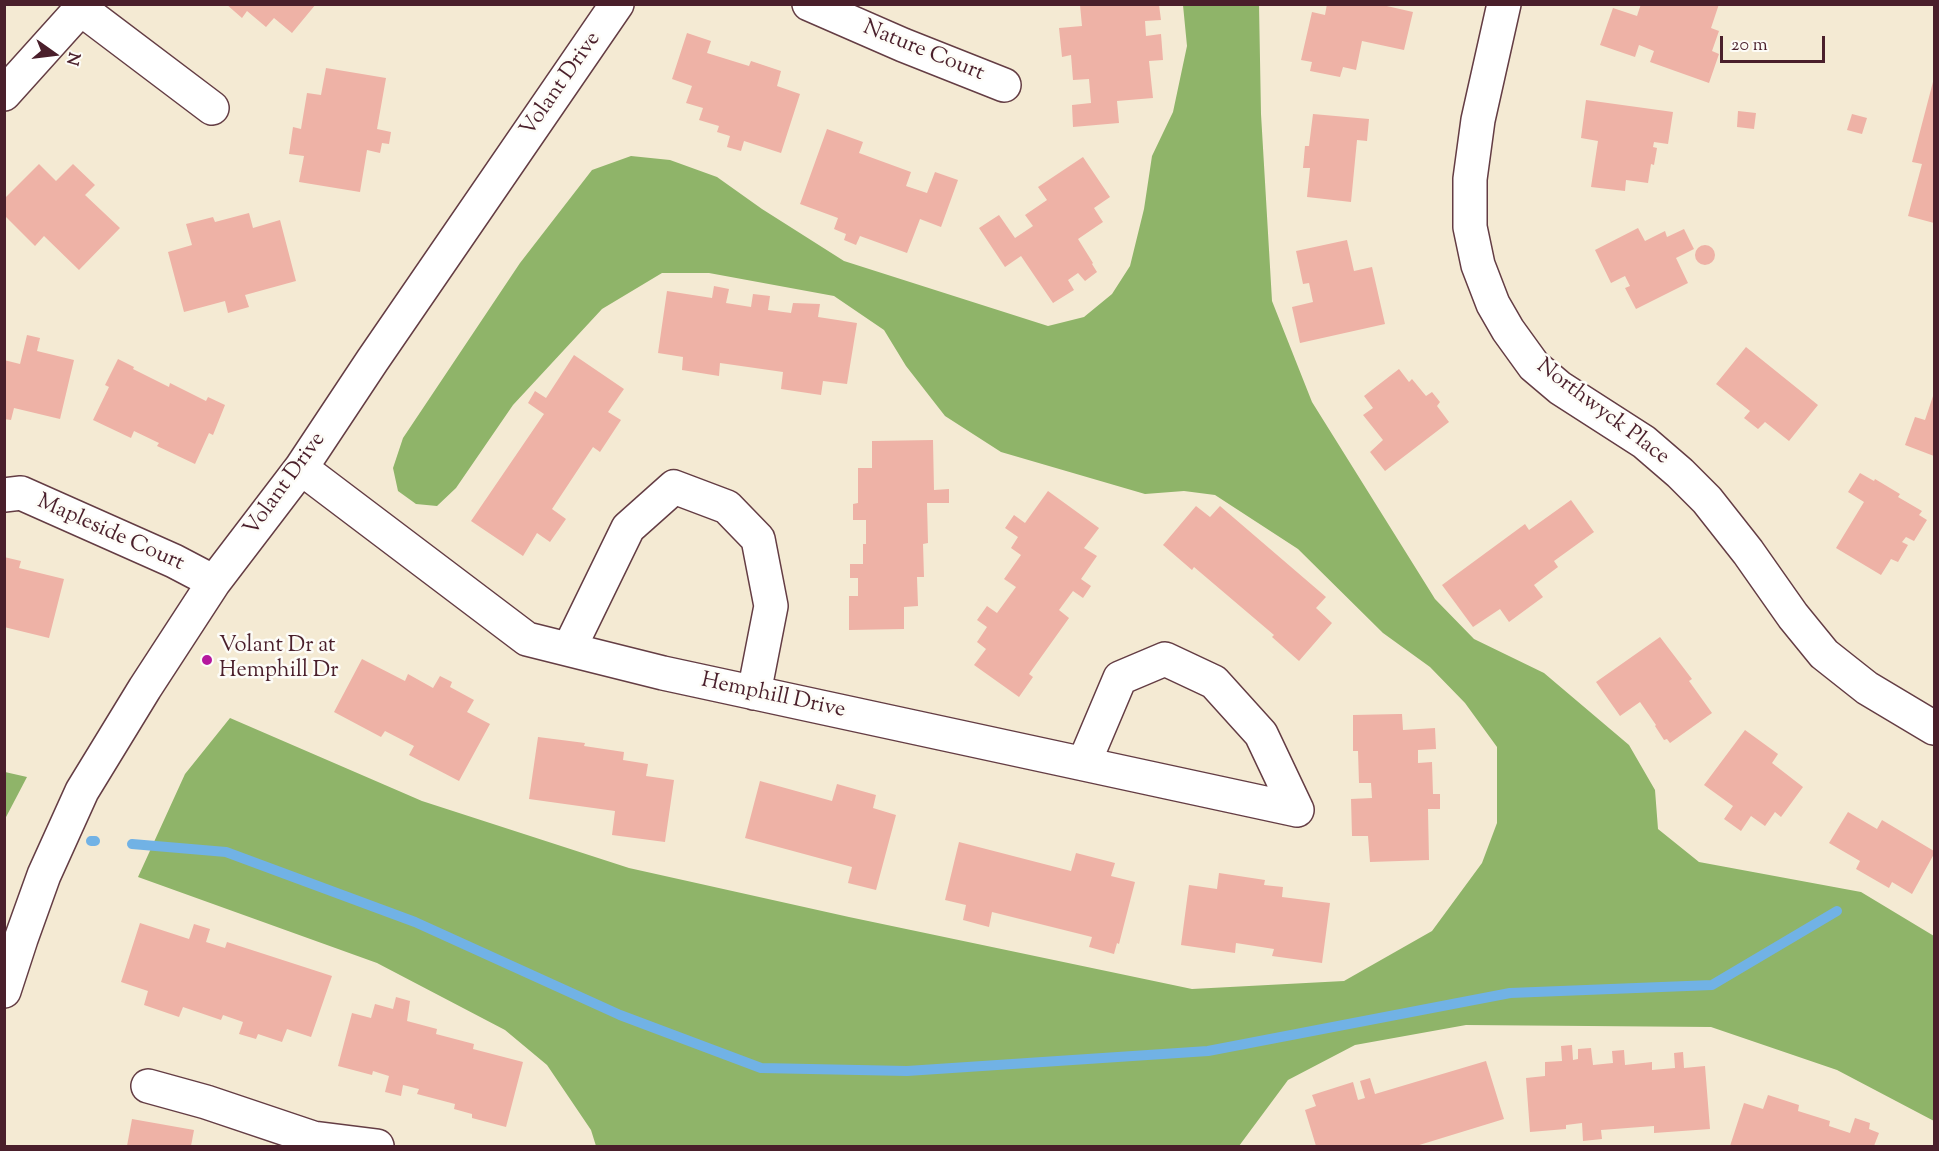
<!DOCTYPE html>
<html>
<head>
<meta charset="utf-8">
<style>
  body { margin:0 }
  #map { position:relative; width:1939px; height:1151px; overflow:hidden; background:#f4ead3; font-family:"Sorts Mill Goudy",serif }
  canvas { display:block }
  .frame { position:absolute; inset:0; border:6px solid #4a1f2b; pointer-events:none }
  .north { position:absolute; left:24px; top:24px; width:60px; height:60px; -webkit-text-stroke:4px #fdfcf7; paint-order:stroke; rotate:104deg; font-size:16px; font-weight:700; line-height:24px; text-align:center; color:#4a1f2b }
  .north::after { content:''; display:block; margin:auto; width:21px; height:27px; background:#4a1f2b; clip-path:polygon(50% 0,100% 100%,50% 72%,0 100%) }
  .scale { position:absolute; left:1720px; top:36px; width:105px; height:27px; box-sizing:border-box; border:3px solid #4a1f2b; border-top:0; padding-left:8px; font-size:18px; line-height:21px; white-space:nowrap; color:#4a1f2b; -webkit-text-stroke:4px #fdfcf7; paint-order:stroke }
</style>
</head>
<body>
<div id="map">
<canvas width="1939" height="1151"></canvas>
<div class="frame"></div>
<div class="north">N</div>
<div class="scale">20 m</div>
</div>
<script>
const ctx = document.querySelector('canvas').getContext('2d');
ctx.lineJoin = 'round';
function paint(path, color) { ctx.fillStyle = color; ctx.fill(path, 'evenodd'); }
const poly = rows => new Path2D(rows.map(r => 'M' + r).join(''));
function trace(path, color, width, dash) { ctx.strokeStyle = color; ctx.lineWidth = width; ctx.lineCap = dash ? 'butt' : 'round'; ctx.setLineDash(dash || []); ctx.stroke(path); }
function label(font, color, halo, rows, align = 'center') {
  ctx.font = font + ' "Sorts Mill Goudy",serif'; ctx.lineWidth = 5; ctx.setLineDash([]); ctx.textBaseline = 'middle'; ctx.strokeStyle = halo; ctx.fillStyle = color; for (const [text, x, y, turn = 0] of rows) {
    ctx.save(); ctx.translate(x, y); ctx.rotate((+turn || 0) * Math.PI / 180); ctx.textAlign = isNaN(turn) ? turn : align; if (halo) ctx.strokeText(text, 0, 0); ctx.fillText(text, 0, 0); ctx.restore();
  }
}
const forest = poly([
  [1183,5,1259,5,1261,114,1272,301,1312,402,1435,599,1474,639,1544,673,1629,745,1655,790,1658,829,1699,862,1861,892,1934,936,1934,1121,1837,1070,1711,1027,1466,1025,1355,1045,1288,1080,1239,1146,596,1146,591,1130,547,1065,505,1030,377,963,138,877,185,774,230,718,422,801,629,868,849,917,1192,989,1344,981,1432,931,1482,863,1497,823,1497,747,1465,703,1430,667,1383,633,1298,549,1215,495,1184,491,1145,494,1001,452,945,416,906,366,884,330,834,296,709,273,662,273,602,309,513,405,456,488,437,506,416,504,398,491,393,468,403,438,520,263,592,170,631,156,670,160,717,177,762,209,844,261,1048,326,1084,317,1112,294,1130,266,1144,209,1152,156,1173,112,1187,46],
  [5,772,27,777,5,819,4,772]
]);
const stream = poly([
  [91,841,95,841],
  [132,844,226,852,415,922,620,1015,761,1068,907,1071,1208,1051,1510,993,1712,985,1837,911]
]);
const building = poly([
  [226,4,316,4,292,33,274,18,266,27,247,11,242,18],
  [1327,4,1378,4,1413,12,1404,50,1362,41,1356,70,1343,67,1340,77,1310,71,1312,62,1301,60,1312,12,1325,15],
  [1641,4,1719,4,1711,28,1719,31,1712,51,1719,54,1709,83,1650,62,1654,51,1639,45,1635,57,1600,45,1613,8,1637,16],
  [1080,5,1159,5,1161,20,1145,21,1146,36,1161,34,1163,60,1149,61,1153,98,1117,101,1119,123,1073,127,1072,105,1091,103,1089,79,1073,80,1071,55,1062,57,1059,28,1082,26],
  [687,33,711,41,707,53,749,66,751,61,781,71,777,86,800,94,781,153,744,141,741,151,727,147,730,136,717,132,719,126,699,120,703,108,686,103,692,86,672,79],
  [326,68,386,78,377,129,391,132,389,144,382,143,380,153,367,150,360,192,299,182,304,156,289,154,293,127,301,129,307,93,321,95],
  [1934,78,1934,223,1908,216,1922,164,1912,162],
  [1586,100,1673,112,1668,144,1654,142,1653,147,1657,148,1654,165,1651,164,1648,183,1626,180,1625,191,1591,187,1598,141,1581,138],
  [1738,111,1756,113,1754,129,1737,127],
  [1313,114,1369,119,1367,141,1357,140,1351,202,1307,197,1310,168,1303,168,1305,146,1309,146],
  [1852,114,1867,118,1862,134,1847,130],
  [827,129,863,142,859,153,911,172,906,186,927,193,935,172,958,180,941,227,920,219,907,253,860,236,856,245,844,240,846,234,834,229,838,218,800,204],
  [1083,157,1110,197,1094,208,1103,222,1078,239,1093,263,1092,264,1097,272,1085,281,1078,273,1068,280,1074,290,1053,303,1021,256,1005,267,979,228,999,215,1015,238,1033,226,1025,215,1047,200,1038,187],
  [39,164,56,181,73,164,95,185,85,195,120,228,79,270,44,236,35,246,4,215,4,199],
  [249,213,253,228,280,220,296,281,245,295,249,307,228,313,225,301,184,312,168,252,192,245,186,224,213,217,215,222],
  [1638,228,1645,241,1665,231,1667,237,1684,229,1694,249,1676,258,1688,283,1636,309,1625,288,1630,286,1625,276,1611,283,1595,250],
  [1347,240,1354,271,1372,267,1385,324,1300,343,1292,307,1313,302,1309,283,1303,284,1296,251],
  '1695 255a10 10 0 1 1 20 0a10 10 0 1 1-20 0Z',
  [714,286,729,289,726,303,751,307,753,294,770,296,768,310,791,313,793,303,820,304,818,317,857,323,847,384,823,381,821,395,781,389,783,372,720,363,719,376,682,370,683,357,658,353,667,291,712,298],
  [27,335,40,338,37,351,74,360,60,419,14,408,11,420,4,419,4,360,20,364],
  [1746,347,1818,405,1789,441,1765,422,1758,429,1744,418,1750,411,1716,384],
  [574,355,624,389,608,412,621,420,600,452,593,447,552,509,566,519,550,542,537,533,523,556,471,521,544,414,528,403,535,391,546,398],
  [118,359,134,367,133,369,169,387,170,383,206,401,208,397,225,405,213,435,209,433,195,464,157,446,159,443,134,431,131,438,93,420,109,387,105,385],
  [1399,369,1409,382,1412,379,1426,396,1432,392,1440,402,1437,406,1449,422,1385,471,1370,452,1383,440,1363,415,1373,408,1364,396],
  [1934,393,1934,456,1905,445,1915,417,1925,420],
  [933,440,934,490,949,489,949,503,927,503,928,543,923,544,924,577,917,577,918,606,904,607,904,629,849,630,849,596,858,596,858,578,850,578,850,564,863,564,863,544,866,544,866,520,853,520,853,504,858,503,858,468,872,468,872,441],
  [1860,473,1874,481,1875,479,1900,494,1898,497,1922,511,1919,515,1927,520,1914,541,1906,537,1902,542,1908,545,1898,562,1891,559,1881,575,1836,548,1864,502,1848,492],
  [1048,491,1099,528,1084,548,1097,556,1081,579,1091,586,1083,598,1073,591,1059,610,1069,618,1029,674,1033,677,1019,697,974,665,986,649,977,642,987,627,977,620,987,606,997,613,1016,587,1004,579,1021,555,1011,548,1018,537,1005,528,1014,515,1025,523],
  [1571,500,1594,532,1554,561,1558,567,1534,585,1543,597,1509,622,1500,609,1473,627,1442,585,1525,524,1529,530],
  [1196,506,1210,517,1220,506,1326,597,1316,608,1332,623,1299,661,1272,637,1274,635,1194,567,1192,570,1163,545],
  [4,557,21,561,19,568,64,579,49,638,4,627],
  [1660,637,1692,679,1689,681,1712,713,1670,743,1667,739,1664,740,1655,726,1656,725,1640,702,1620,716,1596,682],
  [362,659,405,681,408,674,433,688,440,676,452,682,450,687,474,700,467,712,490,724,459,781,409,755,414,746,385,731,381,737,334,712],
  [1399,714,1402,714,1403,730,1435,728,1436,749,1418,750,1418,763,1432,762,1433,794,1440,794,1440,809,1428,809,1429,860,1370,862,1368,836,1352,836,1351,799,1372,798,1371,783,1359,783,1358,751,1353,751,1353,715],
  [1745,730,1778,754,1772,763,1803,787,1781,817,1775,812,1765,826,1751,816,1741,831,1724,819,1733,806,1704,785],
  [538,737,585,743,584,746,624,752,623,760,648,764,646,776,674,780,665,842,612,835,615,811,529,799],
  [760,781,832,801,837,784,876,795,873,808,896,815,876,890,848,883,852,867,745,838],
  [1848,812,1877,829,1882,820,1934,851,1934,854,1912,894,1892,882,1889,888,1856,869,1860,861,1829,843],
  [959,842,1071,871,1076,853,1115,863,1111,876,1135,882,1119,944,1117,943,1114,954,1089,947,1092,937,992,912,989,927,963,920,966,905,945,900],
  [1219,873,1265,880,1264,885,1283,887,1282,897,1330,903,1322,963,1272,956,1274,949,1236,943,1235,953,1181,945,1189,885,1217,889],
  [140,923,189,939,194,924,210,929,206,942,225,948,227,942,332,976,311,1037,287,1029,282,1042,258,1034,256,1039,239,1034,243,1022,223,1015,221,1020,183,1007,179,1017,144,1005,148,991,121,982],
  [396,997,410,1001,407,1021,437,1029,436,1034,474,1044,473,1049,523,1062,506,1127,472,1118,472,1114,454,1109,455,1104,417,1094,419,1089,403,1085,401,1096,385,1092,389,1076,373,1071,372,1075,338,1066,352,1013,371,1018,375,1004,393,1009],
  [1572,1045,1573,1060,1578,1059,1578,1049,1591,1048,1593,1065,1613,1063,1612,1051,1624,1050,1625,1065,1652,1062,1652,1070,1675,1068,1674,1053,1683,1052,1684,1068,1705,1066,1710,1129,1654,1133,1654,1126,1601,1130,1602,1139,1583,1141,1582,1123,1566,1125,1566,1129,1530,1132,1526,1078,1545,1076,1545,1062,1562,1061,1561,1046],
  [1486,1061,1504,1119,1416,1146,1316,1146,1305,1110,1316,1106,1312,1095,1353,1082,1358,1100,1365,1098,1360,1081,1370,1078,1375,1094],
  [1768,1095,1799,1105,1798,1111,1830,1121,1829,1126,1850,1133,1855,1118,1870,1123,1869,1129,1879,1133,1874,1146,1730,1146,1744,1103,1763,1109],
  [132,1119,194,1130,191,1146,127,1146]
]);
const minor = poly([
  [809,4,903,45,1004,85],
  [1504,4,1478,120,1470,179,1470,227,1478,265,1493,304,1508,330,1534,366,1560,388,1644,442,1680,473,1707,500,1748,552,1793,616,1824,654,1867,688,1934,728],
  [81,9,212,108],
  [4,94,85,4],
  [301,468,527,639,663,673,1297,810],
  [4,495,21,493,174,561,214,582],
  [569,649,628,528,674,487,727,507,758,539,771,606,754,693],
  [1084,763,1120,678,1165,659,1214,682,1261,734,1297,810],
  [4,991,21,939,44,875,82,791,145,688,214,582,301,468,372,361,617,4],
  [148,1086,206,1102,313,1138,377,1146]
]);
const markers = [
  [207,660,6,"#b5179e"]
];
const streetNames = [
  ["Nature Court",923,52,22],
  ["Volant Drive",562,85,-55],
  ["Northwyck Place",1602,413,37],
  ["Volant Drive",286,485,-54],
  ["Mapleside Court",110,534,24],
  ["Hemphill Drive",773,697,12]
];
const poiNames = [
  ["Volant Dr at",219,647],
  ["Hemphill Dr",219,672]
];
paint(forest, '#8fb469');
trace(stream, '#71b2e5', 10);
paint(building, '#eeb2a6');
trace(minor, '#643d44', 36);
trace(minor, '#fff', 33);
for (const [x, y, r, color] of markers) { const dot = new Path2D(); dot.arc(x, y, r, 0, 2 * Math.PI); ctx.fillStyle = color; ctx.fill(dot); trace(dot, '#fdfcf7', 2); }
label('22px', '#4a1f2b', '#fdfcf7', streetNames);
label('22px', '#4a1f2b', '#fdfcf7', poiNames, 'left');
</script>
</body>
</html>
